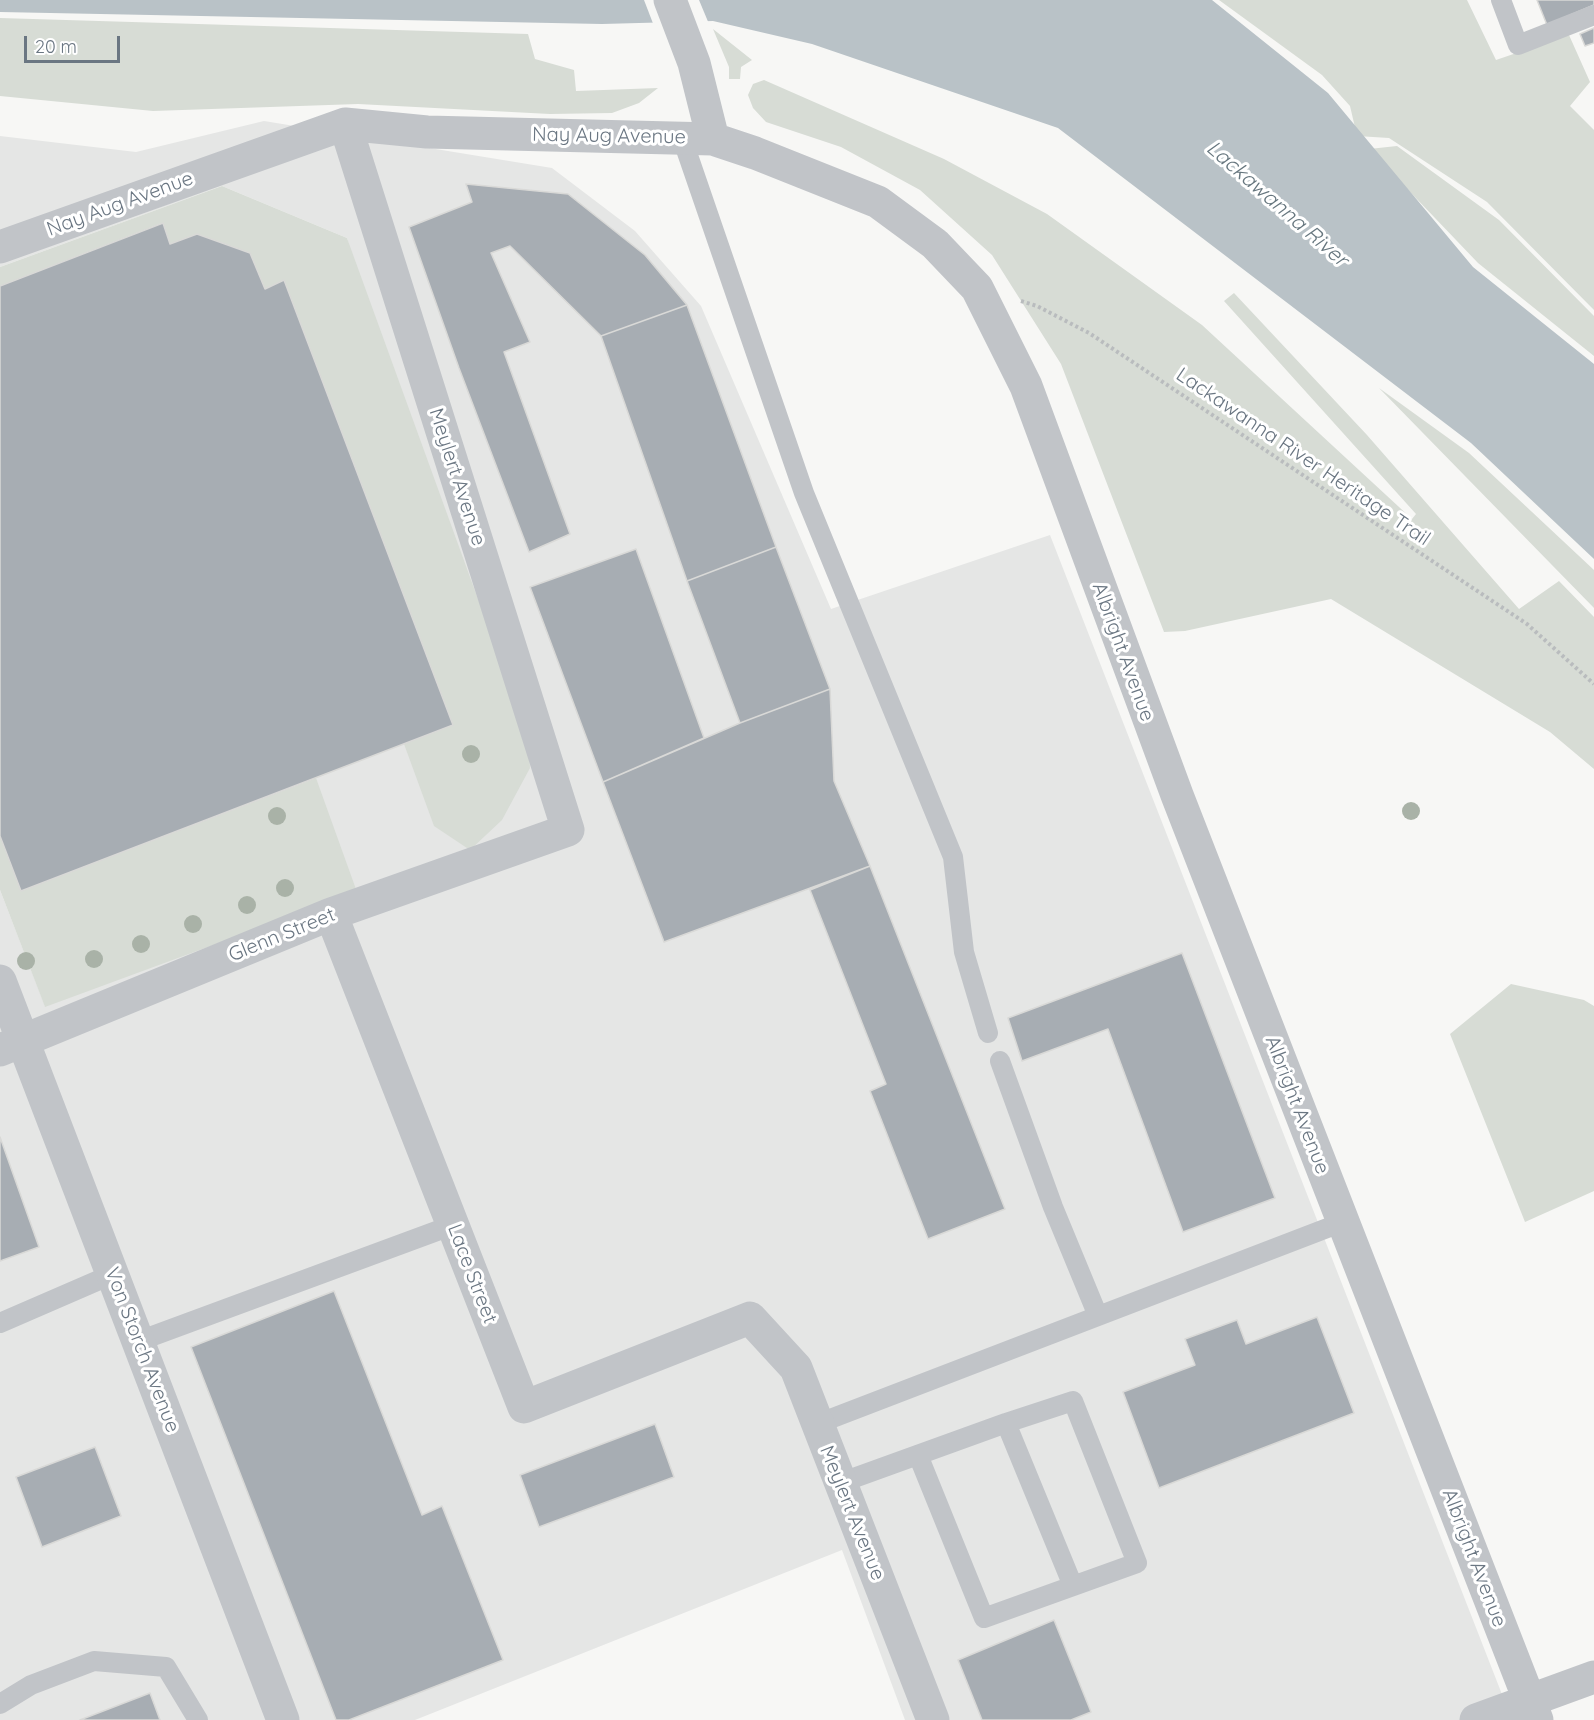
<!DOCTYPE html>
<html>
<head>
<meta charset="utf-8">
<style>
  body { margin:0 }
  #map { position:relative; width:1594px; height:1720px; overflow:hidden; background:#f7f7f5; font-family:Quicksand,sans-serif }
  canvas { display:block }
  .scale { position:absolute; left:24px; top:36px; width:96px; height:27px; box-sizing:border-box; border:3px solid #6a7682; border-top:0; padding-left:8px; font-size:18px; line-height:21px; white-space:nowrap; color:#6a7682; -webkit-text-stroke:4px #fff; paint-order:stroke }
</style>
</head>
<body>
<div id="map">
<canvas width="1594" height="1720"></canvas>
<div class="scale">20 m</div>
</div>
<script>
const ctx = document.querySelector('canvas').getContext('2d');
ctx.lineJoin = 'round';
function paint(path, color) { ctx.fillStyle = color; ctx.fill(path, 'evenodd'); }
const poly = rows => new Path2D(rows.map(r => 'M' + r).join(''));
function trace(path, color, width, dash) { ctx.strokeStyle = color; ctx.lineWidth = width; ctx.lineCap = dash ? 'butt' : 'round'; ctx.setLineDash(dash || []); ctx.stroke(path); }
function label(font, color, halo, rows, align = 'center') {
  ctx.font = font + ' Quicksand,sans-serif'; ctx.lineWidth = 6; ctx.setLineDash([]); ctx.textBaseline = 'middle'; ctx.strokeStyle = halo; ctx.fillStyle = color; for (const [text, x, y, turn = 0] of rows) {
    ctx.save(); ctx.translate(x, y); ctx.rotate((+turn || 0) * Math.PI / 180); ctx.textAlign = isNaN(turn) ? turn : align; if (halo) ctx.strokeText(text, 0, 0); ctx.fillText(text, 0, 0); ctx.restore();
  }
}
const built = poly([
  [264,121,552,168,635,231,701,306,831,609,1050,535,1512,1720,905,1720,842,1550,415,1720,0,1720,0,890,45,1006,315,778,21,891,0,836,0,286,163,223,197,234,250,253,284,280,453,725,502,820,347,238,222,186,0,267,0,136,136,152]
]);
const green = poly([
  [1219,0,1467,0,1496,60,1569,35,1590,82,1570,106,1594,130,1594,310,1487,202,1389,138,1357,136,1350,106,1322,75],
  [0,18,528,34,535,59,574,70,576,91,658,88,639,103,612,113,550,114,358,104,153,111,0,96],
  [713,29,752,60,741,67,740,79,729,79,729,67],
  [764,80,944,159,1047,214,1202,325,1412,519,1416,514,1224,301,1234,293,1367,435,1519,609,1559,581,1594,617,1594,769,1550,732,1331,599,1185,631,1164,632,1061,364,992,255,920,190,841,147,766,122,753,108,748,95,753,84],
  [1397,146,1499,220,1594,316,1594,356,1478,263,1369,149],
  [222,186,347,238,528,737,530,768,502,820,470,850,434,826,404,744,453,725,284,280,265,289,250,253,197,234,170,244,162,223,0,286,0,267],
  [1379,388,1469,453,1594,570,1594,608],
  [316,778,357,892,45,1007,0,890,0,836,21,891],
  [1511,984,1584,1000,1594,1006,1594,1191,1525,1222,1450,1034]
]);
const water = poly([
  [0,0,1212,0,1328,93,1473,267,1594,364,1594,559,1471,443,1058,128,812,44,713,21,602,24,0,12]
]);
const pier = poly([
  [644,0,699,0,709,24,654,26]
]);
const building = poly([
  [1537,0,1594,0,1594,5,1547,25,1537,0],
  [1594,28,1594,43,1585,46,1580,34,1594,28],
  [466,184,568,194,645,255,687,305,601,336,510,246,491,253,530,342,504,352,570,534,529,552,459,368,409,227,472,202,466,184],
  [163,223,170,244,197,234,250,253,265,289,284,280,453,725,21,891,0,836,0,286,163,223],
  [687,305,776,547,687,581,601,336,687,305],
  [776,547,830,689,740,723,687,581,776,547],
  [636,549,704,738,603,782,530,587,636,549],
  [830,689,834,781,870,866,664,942,603,782,740,723,830,689],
  [870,866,1005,1209,928,1239,870,1091,886,1084,810,890,870,866],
  [1182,953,1275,1198,1183,1232,1108,1029,1022,1061,1008,1018,1182,953],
  [0,1137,39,1247,0,1261,0,1137],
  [334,1291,422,1515,442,1506,503,1660,349,1720,336,1720,191,1347,334,1291],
  [1317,1317,1354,1413,1159,1488,1123,1392,1195,1365,1185,1339,1237,1320,1246,1344,1317,1317],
  [655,1424,674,1477,539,1527,520,1475,655,1424],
  [95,1447,121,1516,42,1547,16,1477,95,1447],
  [1054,1620,1091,1712,1071,1720,982,1720,958,1660,1054,1620],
  [150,1693,160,1720,80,1720,150,1693]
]);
const path = poly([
  [1021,301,1037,306,1089,333,1527,624,1594,684]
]);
const service = poly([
  [1501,0,1518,45,1594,15],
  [682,138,804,493,953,857,964,952,988,1033],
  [1000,1061,1053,1207,1098,1316],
  [0,1323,113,1274],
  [139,1341,453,1225],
  [1006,1423,1073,1586],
  [817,1424,1343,1222],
  [840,1483,1006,1423,1073,1401,1137,1563,984,1618,918,1455],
  [0,1704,31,1685,94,1661,166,1667,198,1720]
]);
const minor = poly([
  [670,0,694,63,713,139],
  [0,247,345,124,427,132,713,139,755,153,878,202,935,244,977,288,1026,386,1177,795,1537,1720],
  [331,914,524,1407,750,1318,796,1368,933,1720],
  [0,981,283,1720],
  [0,1050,331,914,568,830,345,124],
  [1476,1720,1594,1677]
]);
const trees = [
  [471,754],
  [1411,811],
  [277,816],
  [285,888],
  [247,905],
  [193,924],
  [141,944],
  [94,959],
  [26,961]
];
const streetNames = [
  ["Nay Aug Avenue",609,136,1],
  ["Nay Aug Avenue",120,204,-20],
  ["Lackawanna River Heritage Trail",1303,457,34],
  ["Meylert Avenue",457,477,72],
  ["Albright Avenue",1123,652,70],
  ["Glenn Street",282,935,-22],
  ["Albright Avenue",1297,1105,69],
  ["Lace Street",472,1274,69],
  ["Von Storch Avenue",142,1350,69],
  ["Meylert Avenue",852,1513,68],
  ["Albright Avenue",1474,1558,69]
];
const waterNames = [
  ["Lackawanna River",1277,204,41]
];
paint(built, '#e5e6e5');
paint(green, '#d7dcd5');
paint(water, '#b9c2c7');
paint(pier, '#f7f7f5');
paint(building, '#a7adb3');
trace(building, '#d9d9d7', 1.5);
trace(path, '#b9bcbe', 4, [3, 3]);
trace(service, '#c1c4c8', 20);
trace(minor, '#c1c4c8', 33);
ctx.fillStyle = '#a9b2a7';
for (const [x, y] of trees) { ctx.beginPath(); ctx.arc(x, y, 9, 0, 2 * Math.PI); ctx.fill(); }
label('20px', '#6a7682', '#fff', streetNames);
label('italic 21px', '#66767e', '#fff', waterNames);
</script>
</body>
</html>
